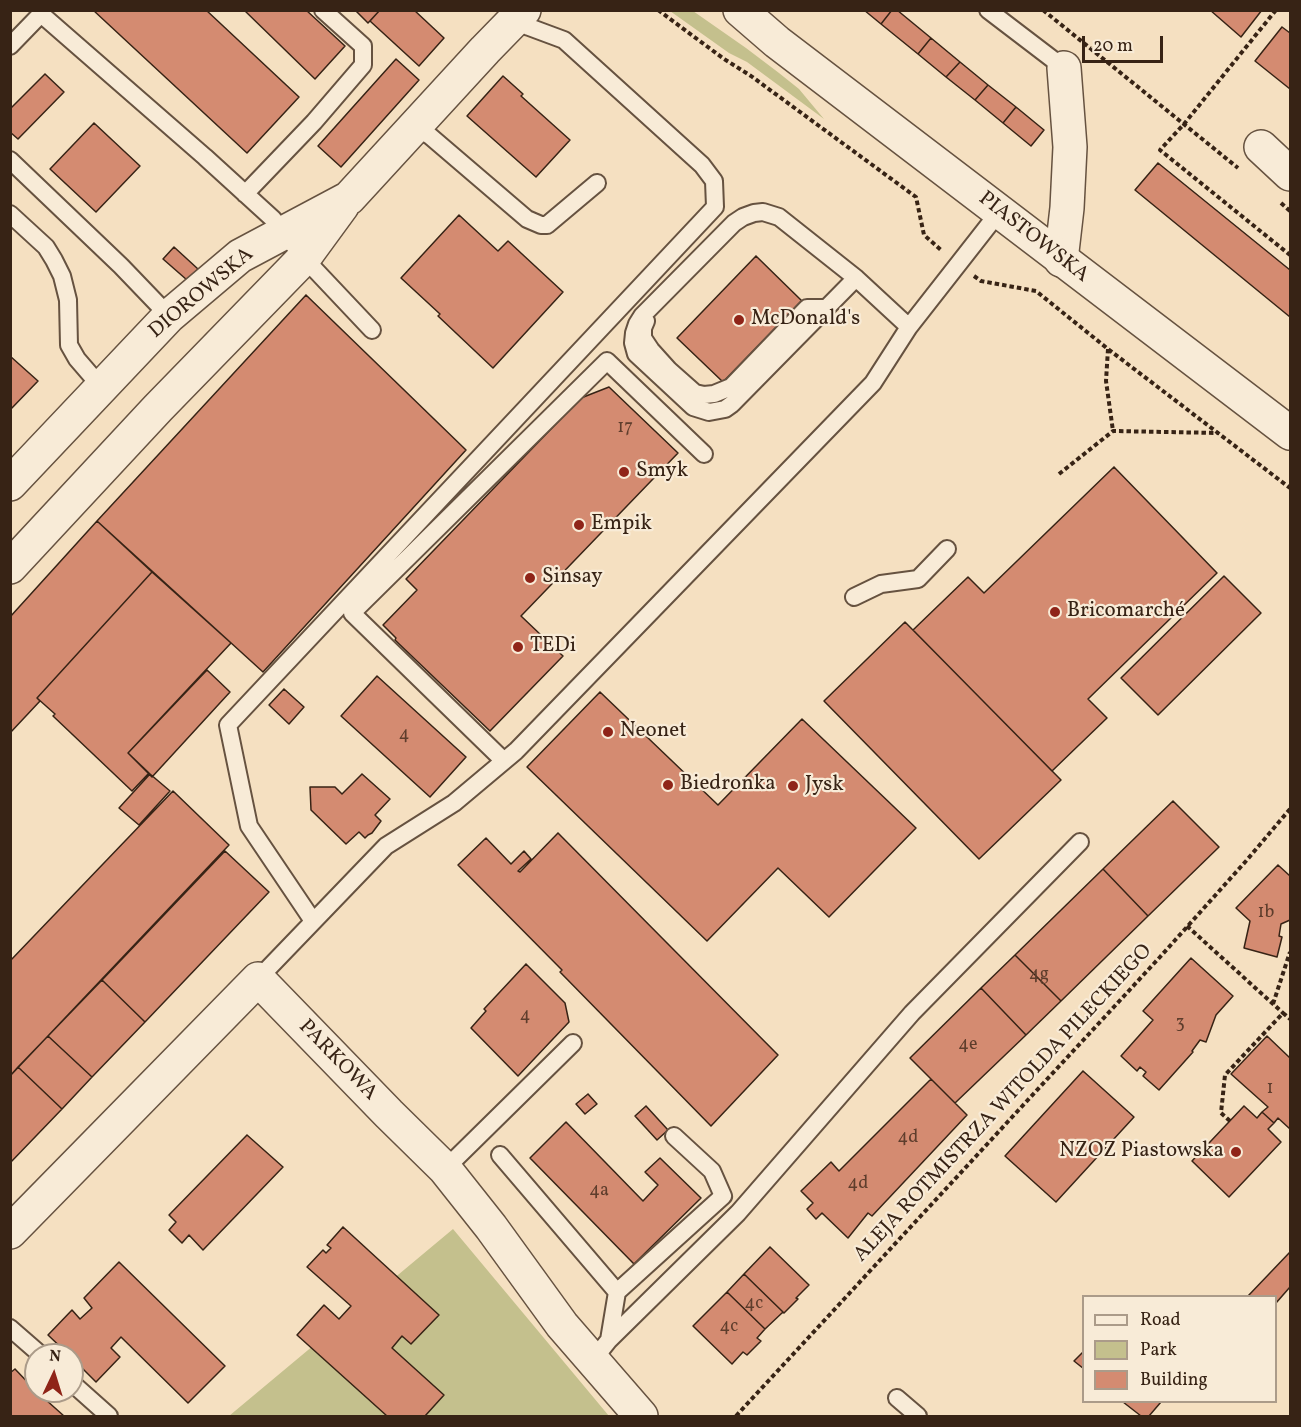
<!DOCTYPE html>
<html>
<head>
<meta charset="utf-8">
<style>
  body { margin:0 }
  #map { position:relative; width:1301px; height:1427px; overflow:hidden; background:#f5e0c1; font-family:Vollkorn,serif }
  canvas { display:block }
  .frame { position:absolute; inset:0; border:12px solid #372315; pointer-events:none }
  .legend { position:absolute; left:1082px; top:1295px; width:195px; height:108px; box-sizing:border-box; background:#f8ebd7; border:2px solid #ab9b89; margin:0; padding:8px 10px; list-style:none; font-size:18px; color:#372315 }
  .legend li { display:flex; align-items:center; gap:12px; height:30px }
  .legend b { width:30px; border:2px solid #ab9b89 }
  .north { position:absolute; left:24px; top:1343px; width:60px; height:60px; box-sizing:border-box; background:#f8ebd7; border:2px solid #ab9b89; border-radius:50%; rotate:4deg; font-size:16px; font-weight:700; line-height:24px; text-align:center; color:#372315 }
  .north::after { content:''; display:block; margin:auto; width:21px; height:27px; background:#8f2418; clip-path:polygon(50% 0,100% 100%,50% 72%,0 100%) }
  .scale { position:absolute; left:1082px; top:36px; width:81px; height:27px; box-sizing:border-box; border:3px solid #372315; border-top:0; padding-left:8px; font-size:18px; line-height:21px; white-space:nowrap; color:#372315; -webkit-text-stroke:4px #f8ebd7; paint-order:stroke }
</style>
</head>
<body>
<div id="map">
<canvas width="1301" height="1427"></canvas>
<div class="frame"></div>
<ul class="legend">
<li><b style="height:8px;background:#f8ebd7"></b>Road</li>
<li><b style="height:16px;background:#c4c08d"></b>Park</li>
<li><b style="height:16px;background:#d48b71"></b>Building</li>
</ul>
<div class="north">N</div>
<div class="scale">20 m</div>
</div>
<script>
const ctx = document.querySelector('canvas').getContext('2d');
ctx.lineJoin = 'round';
function paint(path, color) { ctx.fillStyle = color; ctx.fill(path, 'evenodd'); }
const poly = rows => new Path2D(rows.map(r => 'M' + r).join(''));
function trace(path, color, width, dash) { ctx.strokeStyle = color; ctx.lineWidth = width; ctx.lineCap = dash ? 'butt' : 'round'; ctx.setLineDash(dash || []); ctx.stroke(path); }
function label(font, color, halo, rows, align = 'center') {
  ctx.font = font + ' Vollkorn,serif'; ctx.lineWidth = 4.5; ctx.setLineDash([]); ctx.textBaseline = 'middle'; ctx.strokeStyle = halo; ctx.fillStyle = color; for (const [text, x, y, turn = 0] of rows) {
    ctx.save(); ctx.translate(x, y); ctx.rotate((+turn || 0) * Math.PI / 180); ctx.textAlign = isNaN(turn) ? turn : align; if (halo) ctx.strokeText(text, 0, 0); ctx.fillText(text, 0, 0); ctx.restore();
  }
}
const green = poly([
  [670,11,693,11,746,48,779,73,799,89,824,119,747,62,729,53],
  [453,1229,609,1416,229,1416]
]);
const building = poly([
  [93,10,206,10,299,97,247,153,93,10],
  [244,10,306,10,345,46,315,79,244,10],
  [355,10,380,10,368,23,355,10],
  [380,10,414,10,444,38,419,66,370,21,380,10],
  [864,10,892,10,881,24,864,10],
  [892,10,897,10,931,38,918,54,881,24,892,10],
  [1210,10,1262,10,1241,37,1210,10],
  [1282,27,1290,33,1290,89,1255,61,1282,27],
  [931,38,960,62,946,77,918,54,931,38],
  [396,59,419,80,341,167,318,146,396,59],
  [960,62,988,85,975,100,946,77,960,62],
  [45,74,64,92,18,139,10,132,10,109,45,74],
  [503,76,523,94,521,96,570,140,536,177,467,116,503,76],
  [988,85,1016,107,1003,123,975,100,988,85],
  [1016,107,1044,130,1031,146,1003,123,1016,107],
  [94,123,140,166,96,212,50,169,94,123],
  [1158,163,1290,270,1290,317,1135,190,1158,163],
  [459,215,498,251,508,241,563,292,493,368,438,316,440,314,401,278,459,215],
  [174,247,198,269,187,280,163,259,174,247],
  [756,256,802,301,723,382,677,338,756,256],
  [306,295,466,450,263,672,97,521,306,295],
  [10,356,38,381,10,410,10,356],
  [609,387,678,453,521,616,563,656,490,731,395,640,396,638,383,625,417,590,406,579,581,398,609,387],
  [1114,467,1217,573,1088,699,1107,718,1052,771,913,630,968,577,984,593,1114,467],
  [97,521,152,572,37,698,40,701,10,733,10,617,97,521],
  [152,572,231,643,128,753,149,773,132,791,53,716,55,714,37,698,152,572],
  [1224,576,1261,613,1158,715,1121,678,1224,576],
  [905,622,1061,780,979,859,824,701,905,622],
  [207,670,230,692,152,777,128,753,207,670],
  [377,676,466,757,430,797,341,716,377,676],
  [284,689,304,707,289,724,269,705,284,689],
  [600,692,718,805,802,719,916,828,829,917,778,868,707,941,527,767,600,692],
  [150,774,170,791,139,825,119,808,150,774],
  [362,774,390,799,375,815,381,821,372,833,368,835,365,838,359,832,346,844,311,810,310,787,335,787,342,794,362,774],
  [173,791,229,845,10,1076,10,961,173,791],
  [1173,801,1219,847,1148,916,1103,869,1173,801],
  [558,833,778,1055,711,1126,560,972,562,970,458,865,486,838,511,864,524,851,531,859,518,871,520,872,558,833],
  [225,851,269,892,145,1022,102,980,225,851],
  [1278,865,1290,876,1290,920,1281,924,1279,936,1282,937,1277,957,1244,948,1250,921,1236,908,1278,865],
  [1103,869,1148,916,1061,1001,1015,955,1103,869],
  [1015,955,1061,1001,1026,1035,981,988,1015,955],
  [1191,958,1233,996,1216,1015,1206,1042,1200,1040,1192,1051,1193,1052,1159,1090,1143,1076,1146,1072,1140,1067,1137,1071,1121,1056,1153,1020,1143,1011,1191,958],
  [526,964,565,1003,569,1022,518,1076,471,1028,486,1011,484,1009,526,964],
  [102,980,145,1022,92,1077,48,1036,102,980],
  [981,988,1026,1035,955,1103,910,1058,981,988],
  [48,1036,92,1077,62,1109,18,1067,48,1036],
  [1267,1036,1290,1058,1290,1129,1278,1118,1274,1123,1262,1112,1268,1107,1231,1074,1267,1036],
  [18,1067,62,1109,10,1163,10,1076,18,1067],
  [1083,1071,1134,1117,1056,1202,1005,1156,1083,1071],
  [931,1079,967,1115,872,1216,868,1213,848,1238,822,1213,816,1219,807,1209,813,1203,801,1191,831,1162,839,1171,931,1079],
  [588,1094,597,1104,585,1114,576,1104,588,1094],
  [646,1106,668,1130,657,1140,635,1116,646,1106],
  [1244,1106,1257,1118,1262,1112,1274,1123,1268,1129,1281,1142,1229,1197,1192,1161,1244,1106],
  [566,1122,643,1201,658,1185,645,1172,660,1158,701,1198,634,1264,530,1158,566,1122],
  [247,1135,283,1167,203,1250,189,1235,182,1243,169,1230,176,1222,169,1215,247,1135],
  [343,1227,439,1315,411,1344,402,1336,392,1348,444,1395,425,1416,387,1416,297,1335,324,1305,339,1319,351,1306,307,1267,323,1250,326,1253,331,1248,327,1245,343,1227],
  [770,1247,809,1285,796,1298,798,1299,784,1313,744,1274,770,1247],
  [1290,1252,1290,1287,1276,1303,1276,1296,1248,1296,1290,1252],
  [119,1262,225,1366,188,1403,121,1337,111,1348,120,1357,96,1382,72,1358,72,1355,69,1355,48,1335,72,1310,80,1319,92,1308,84,1298,119,1262],
  [744,1274,783,1312,765,1329,727,1292,744,1274],
  [727,1292,765,1329,757,1338,761,1341,747,1355,743,1352,732,1364,693,1326,727,1292],
  [1084,1351,1084,1369,1074,1361,1084,1351],
  [15,1369,36,1391,64,1416,10,1416,10,1373,15,1369],
  [1123,1402,1161,1402,1149,1416,1141,1416,1123,1402]
]);
const path = poly([
  [658,10,724,59,751,76,916,197,924,235,942,251],
  [1043,10,1238,168],
  [1276,10,1184,124,1160,150,1290,255],
  [1281,203,1290,211],
  [974,276,981,281,1036,291,1108,349,1290,488],
  [1108,349,1106,381,1113,431],
  [1059,474,1113,431,1219,433],
  [1187,926,1283,1013],
  [1273,1004,1290,952],
  [1230,1121,1221,1113,1225,1075,1283,1013,1290,1019],
  [736,1416,1160,957,1246,861,1290,809]
]);
const service = poly([
  [988,10,1064,68],
  [10,46,41,14,205,157,273,219,304,258,372,330],
  [414,126,430,136,527,219,541,225,547,225,597,183],
  [10,160,121,266,169,316],
  [245,194,314,122,363,65,363,46,323,10],
  [10,214,46,247,54,260,62,276,68,300,69,345,77,359,102,388],
  [856,278,732,404,725,409,709,412,693,407,636,354,633,343,634,333,637,324,642,316,734,223,743,217,754,213,763,212,779,217,856,278,909,327],
  [646,321,643,328,643,338,651,350,669,370,695,393,704,395,714,394,731,387,807,308,826,308],
  [854,597,881,584,918,579,947,549],
  [504,761,352,613,607,361,704,454],
  [313,921,249,826,228,725,715,207,714,181,702,165,564,40,529,27,515,20],
  [258,979,386,846,454,803,516,751,873,383,909,327,999,212],
  [500,1155,617,1292,609,1340],
  [445,1169,573,1043],
  [617,1292,723,1196,712,1171,674,1136],
  [10,1328,41,1355],
  [593,1360,609,1340,738,1213,912,1013,1080,842],
  [72,1383,109,1416],
  [897,1398,918,1416]
]);
const minor = poly([
  [1261,147,1290,174],
  [1061,260,1067,208,1070,147,1064,68],
  [10,484,169,316,240,256,349,198,485,50,524,10],
  [10,567,158,408,304,258,342,206],
  [10,1232,258,979,389,1114,445,1169,491,1227,562,1325,641,1416]
]);
const tertiary = poly([
  [740,10,777,42,1290,433]
]);
const markers = [
  [739,320,6,"#8f2418"],
  [624,472,6,"#8f2418"],
  [579,525,6,"#8f2418"],
  [530,578,6,"#8f2418"],
  [1055,612,6,"#8f2418"],
  [518,647,6,"#8f2418"],
  [608,732,6,"#8f2418"],
  [668,785,6,"#8f2418"],
  [793,786,6,"#8f2418"],
  [1236,1152,6,"#8f2418"]
];
const numberNames = [
  ["17",625,429],
  ["4",404,736],
  ["1b",1266,914],
  ["4g",1039,976],
  ["4",525,1017],
  ["3",1180,1025],
  ["4e",968,1046],
  ["1",1270,1090],
  ["4d",908,1139],
  ["4d",858,1185],
  ["4a",599,1192],
  ["4c",754,1305],
  ["4c",729,1328]
];
const streetNames = [
  ["PIASTOWSKA",1033,238,38],
  ["DIOROWSKA",202,294,-40],
  ["PARKOWA",337,1061,46],
  ["ALEJA ROTMISTRZA WITOLDA PILECKIEGO",1004,1104,-47]
];
const poiNames = [
  ["McDonald's",751,320],
  ["Smyk",636,472],
  ["Empik",591,525],
  ["Sinsay",542,578],
  ["Bricomarché",1067,612],
  ["TEDi",530,647],
  ["Neonet",620,732],
  ["Biedronka",680,785],
  ["Jysk",805,786],
  ["NZOZ Piastowska",1224,1152,"right"]
];
paint(green, '#c4c08d');
paint(building, '#d48b71');
trace(building, '#372315', 1.5);
trace(service, '#665240', 20);
trace(minor, '#665240', 36);
trace(tertiary, '#665240', 36);
trace(path, '#372315', 4, [4.5, 3]);
trace(service, '#f8ebd7', 16);
trace(minor, '#f8ebd7', 33);
trace(tertiary, '#f8ebd7', 33);
for (const [x, y, r, color] of markers) { const dot = new Path2D(); dot.arc(x, y, r, 0, 2 * Math.PI); ctx.fillStyle = color; ctx.fill(dot); trace(dot, '#f8ebd7', 2); }
label('18px', '#5e3d2c', null, numberNames);
label('21px', '#372315', '#f8ebd7', streetNames);
label('21px', '#372315', '#f8ebd7', poiNames, 'left');
</script>
</body>
</html>
